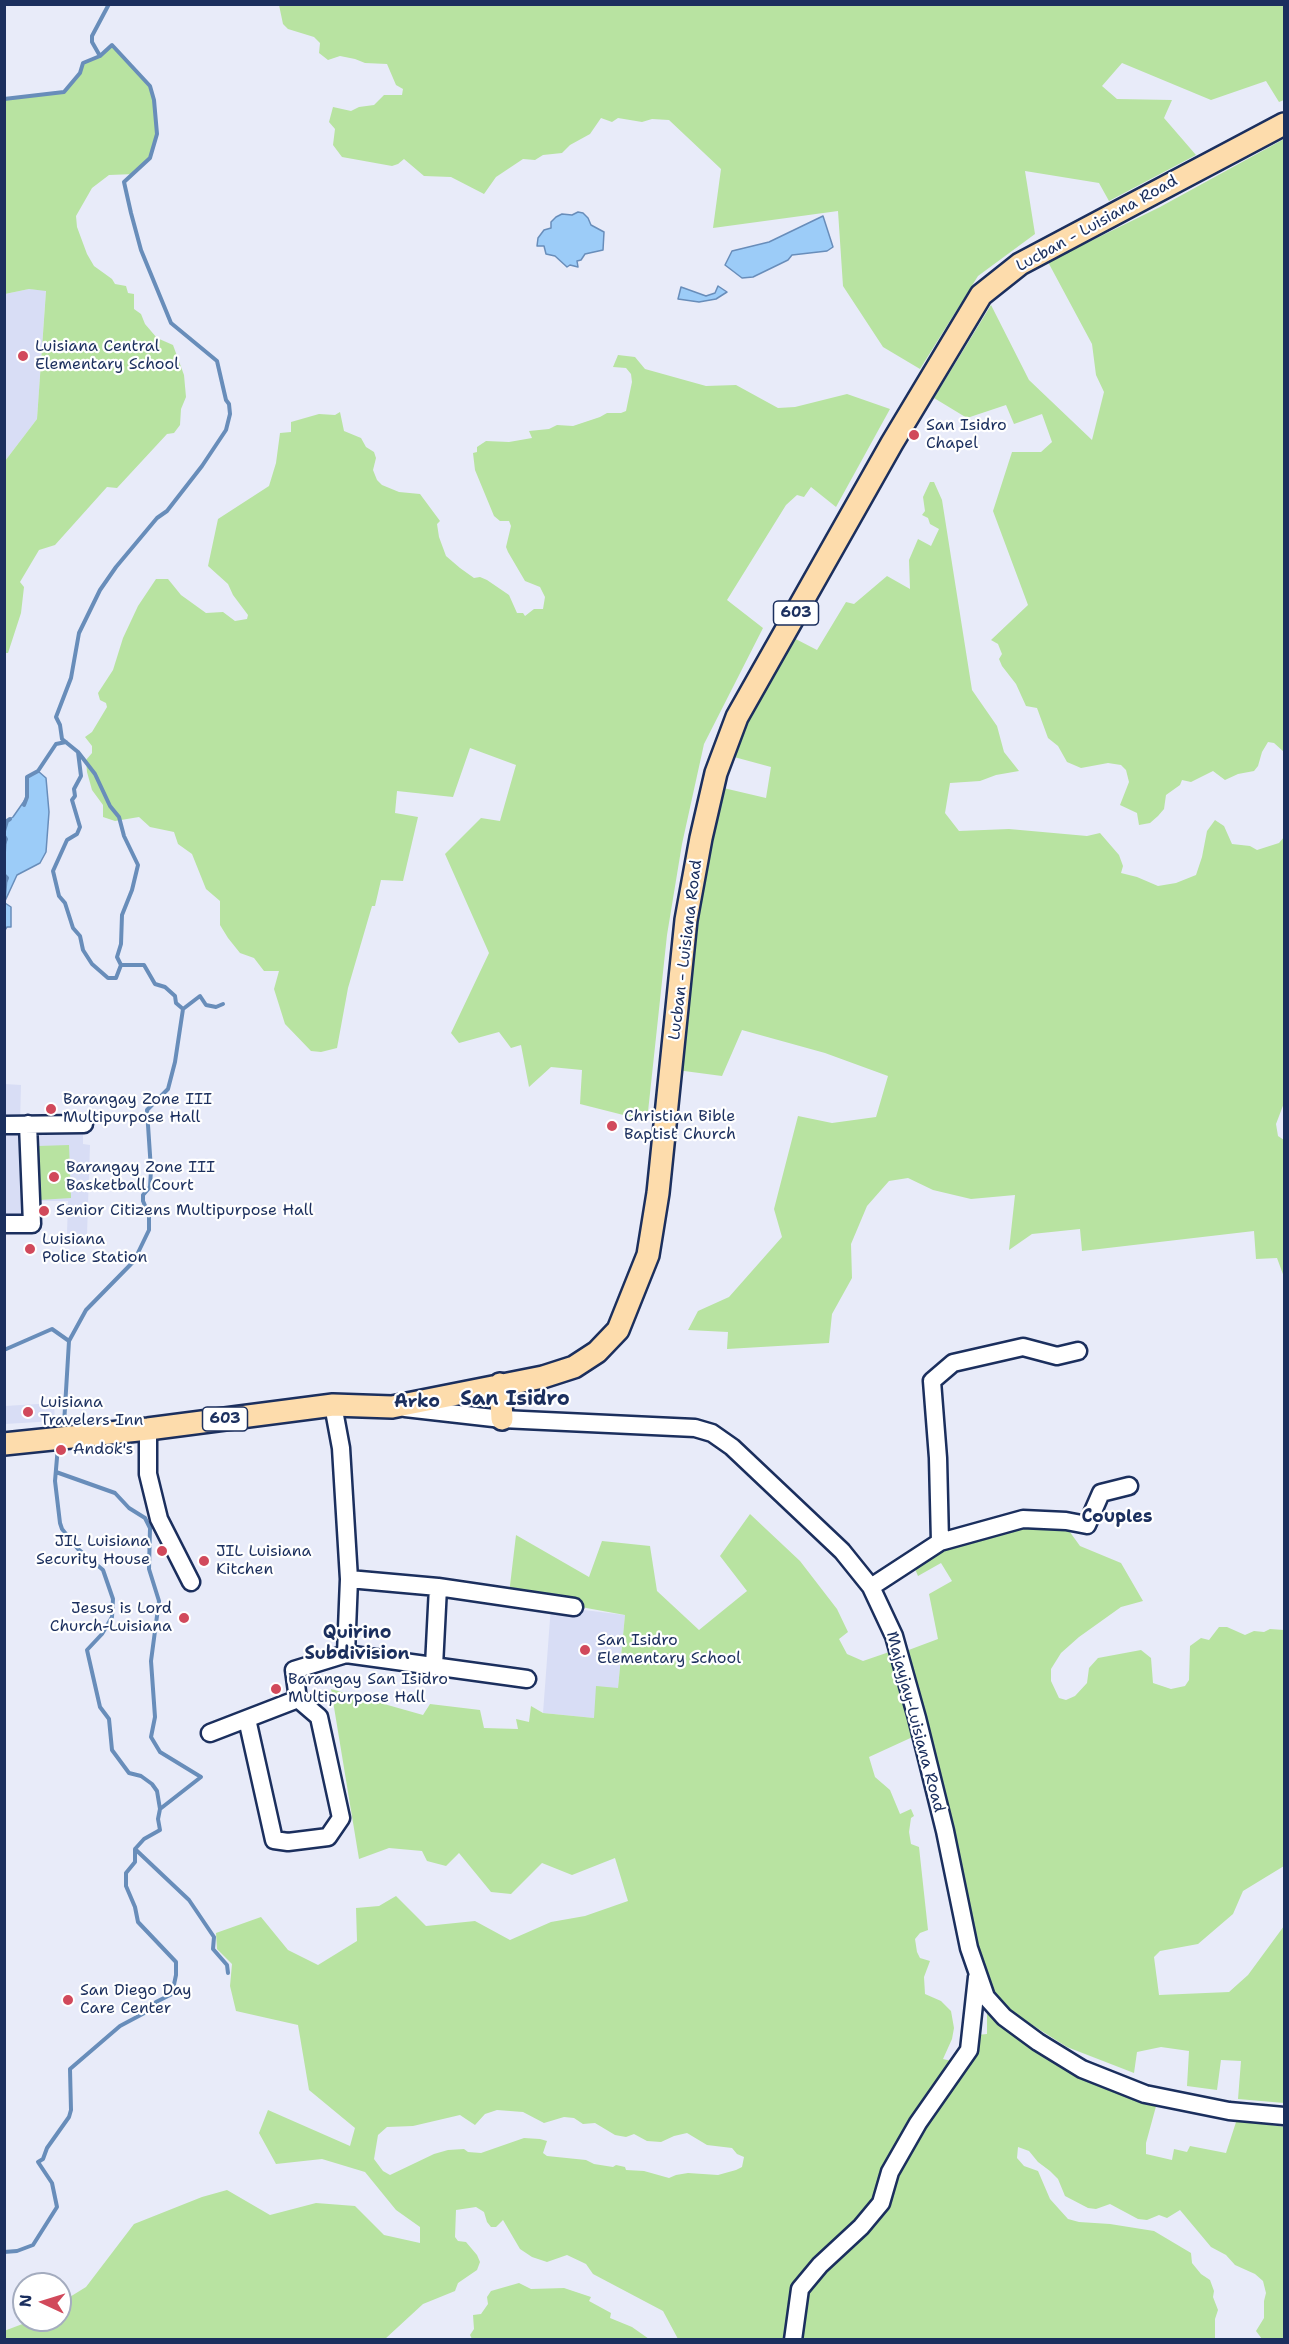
<!DOCTYPE html>
<html>
<head>
<meta charset="utf-8">
<style>
  body { margin:0 }
  #map { position:relative; width:1289px; height:2344px; overflow:hidden; background:#e8ebf9; font-family:"Shantell Sans",sans-serif }
  canvas { display:block }
  .frame { position:absolute; inset:0; border:6px solid #1b2f5e; pointer-events:none }
  .north { position:absolute; left:12px; top:2272px; width:60px; height:60px; box-sizing:border-box; background:#fff; border:2px solid #a4acbf; border-radius:50%; rotate:274deg; font-size:16px; font-weight:700; line-height:24px; text-align:center; color:#1b2f5e }
  .north::after { content:''; display:block; margin:auto; width:21px; height:27px; background:#d1495b; clip-path:polygon(50% 0,100% 100%,50% 72%,0 100%) }
</style>
</head>
<body>
<div id="map">
<canvas width="1289" height="2344"></canvas>
<div class="frame"></div>
<div class="north">N</div>
</div>
<script>
const ctx = document.querySelector('canvas').getContext('2d');
ctx.lineJoin = 'round';
function paint(path, color) { ctx.fillStyle = color; ctx.fill(path, 'evenodd'); }
const poly = rows => new Path2D(rows.map(r => 'M' + r).join(''));
function trace(path, color, width, dash) { ctx.strokeStyle = color; ctx.lineWidth = width; ctx.lineCap = dash ? 'butt' : 'round'; ctx.setLineDash(dash || []); ctx.stroke(path); }
function label(font, color, halo, rows, align = 'center') {
  ctx.font = font + ' "Shantell Sans",sans-serif'; ctx.lineWidth = 4.5; ctx.setLineDash([]); ctx.textBaseline = 'middle'; ctx.strokeStyle = halo; ctx.fillStyle = color; for (const [text, x, y, turn = 0] of rows) {
    ctx.save(); ctx.translate(x, y); ctx.rotate((+turn || 0) * Math.PI / 180); ctx.textAlign = isNaN(turn) ? turn : align; if (halo) ctx.strokeText(text, 0, 0); ctx.fillText(text, 0, 0); ctx.restore();
  }
}
const built = poly([
  [29,289,46,290,37,419,5,461,5,294],
  [5,1084,21,1085,20,1123,83,1126,83,1144,90,1145,87,1235,67,1234,68,1201,30,1201,31,1220,5,1220],
  [54,1403,55,1421,5,1424,5,1406],
  [551,1606,625,1615,618,1688,594,1718,543,1713]
]);
const green = poly([
  [279,5,1284,5,1284,100,1279,102,1266,81,1211,100,1122,63,1102,86,1117,99,1172,100,1164,118,1196,155,1109,201,1099,183,1025,171,1035,234,978,276,920,369,883,347,843,286,838,211,713,228,721,169,669,120,652,119,642,122,618,118,612,122,601,118,590,134,570,145,562,153,543,155,535,160,523,159,496,177,484,194,451,177,424,176,404,159,398,164,392,166,342,157,333,145,335,129,329,122,333,107,351,111,359,107,374,105,384,95,402,95,403,89,396,85,387,64,365,63,355,59,340,56,328,60,319,53,320,43,314,37,288,29,283,24],
  [112,45,150,86,154,100,157,134,150,158,135,174,109,175,92,188,76,216,77,227,87,254,94,266,112,279,115,284,126,286,128,293,134,294,134,309,141,314,145,324,157,338,173,345,184,375,186,397,181,409,180,425,174,433,167,434,117,488,107,487,55,545,39,550,20,582,24,587,21,613,8,653,5,653,5,461,37,419,46,291,29,289,5,294,5,99,64,92,80,73,83,63,100,56],
  [1284,139,1284,752,1274,743,1268,742,1262,752,1258,766,1254,771,1238,774,1225,780,1213,771,1191,782,1182,780,1180,785,1166,795,1164,809,1158,816,1150,823,1139,825,1137,813,1120,805,1129,782,1126,770,1121,765,1108,763,1081,768,1067,762,1058,746,1048,738,1037,708,1026,706,1016,684,1002,666,999,659,1002,654,998,644,991,640,1028,605,993,511,1012,452,1041,452,1052,442,1042,414,1014,424,1006,405,967,418,934,398,991,305,1029,380,1092,440,1104,392,1096,375,1092,344,1048,262,1160,207],
  [618,355,635,357,645,369,706,386,736,385,778,408,795,407,847,394,890,409,836,507,811,487,804,497,797,495,786,505,727,600,763,628,704,744,682,844,667,935,647,1121,580,1104,582,1070,551,1067,529,1087,521,1045,511,1048,499,1032,459,1043,451,1033,489,953,445,854,481,818,500,821,516,765,470,748,453,797,397,791,395,813,418,817,403,881,381,880,375,906,372,906,348,988,337,1048,321,1052,311,1051,285,1024,274,989,279,971,264,971,254,958,240,953,228,938,220,925,220,901,206,889,192,854,178,844,174,832,150,827,139,817,115,821,103,817,103,805,92,790,87,772,86,760,92,753,92,746,85,737,92,732,107,707,106,703,100,700,98,693,113,670,123,638,138,606,156,579,168,579,181,595,206,613,223,612,235,621,247,619,248,615,233,595,228,584,208,566,218,519,269,486,276,463,280,433,291,432,291,422,319,414,335,415,340,412,344,431,361,438,366,447,374,452,376,458,373,470,377,480,382,485,399,492,420,494,440,521,437,524,439,537,446,556,460,568,474,578,480,577,487,580,509,595,517,613,523,613,525,616,534,609,543,609,545,597,540,587,525,581,508,552,506,547,511,526,509,521,500,521,494,516,475,470,473,453,477,452,477,447,486,441,509,442,532,438,529,431,549,429,557,425,573,426,600,417,607,413,621,413,626,411,632,382,631,374,626,368,613,367],
  [930,482,934,482,942,500,972,690,997,726,1004,752,1019,771,996,775,980,781,950,783,945,813,959,831,1009,829,1087,836,1100,833,1119,855,1123,866,1121,873,1137,877,1158,886,1176,883,1196,875,1202,857,1207,831,1215,820,1224,826,1232,844,1250,846,1257,850,1279,843,1284,837,1284,1076,1283,1079,1284,1103,1276,1124,1278,1136,1284,1140,1284,1277,1277,1258,1256,1259,1254,1231,1082,1251,1080,1229,1032,1234,1009,1250,1015,1195,971,1199,933,1190,908,1178,889,1181,867,1206,851,1244,852,1278,832,1314,829,1343,727,1349,728,1332,688,1330,698,1311,729,1297,782,1237,774,1209,798,1116,832,1123,876,1117,888,1076,825,1053,742,1030,722,1076,669,1069,715,786,766,798,771,767,723,754,786,634,817,650,846,602,854,604,887,576,910,589,909,560,918,539,931,546,939,529,930,524,928,518,922,515,925,511,923,497],
  [69,1145,71,1198,39,1200,38,1146],
  [491,1391,491,1407,425,1403],
  [750,1514,800,1561,837,1609,848,1632,839,1639,847,1654,863,1661,895,1650,917,1735,869,1757,875,1777,890,1790,900,1814,911,1809,914,1816,911,1818,909,1832,911,1844,919,1847,928,1930,920,1933,915,1939,917,1952,920,1958,930,1961,924,1977,925,1994,941,2001,951,2011,954,2028,952,2039,943,2059,965,2064,977,2035,987,2034,987,2003,1006,2023,1158,2099,1146,2143,1146,2154,1172,2160,1174,2149,1187,2152,1190,2146,1226,2153,1237,2119,1284,2127,1284,2339,1262,2339,1256,2331,1264,2318,1264,2301,1266,2293,1263,2281,1255,2274,1235,2265,1226,2255,1211,2247,1180,2210,1167,2218,1159,2215,1147,2220,1138,2219,1110,2204,1096,2209,1088,2208,1065,2196,1058,2179,1050,2171,1038,2162,1029,2151,1018,2147,1017,2158,1024,2166,1038,2171,1050,2199,1068,2219,1079,2222,1110,2224,1154,2231,1191,2253,1192,2263,1201,2274,1210,2280,1214,2291,1213,2297,1218,2310,1215,2319,1215,2339,678,2339,663,2311,593,2274,586,2264,567,2255,547,2262,532,2257,520,2249,503,2220,496,2227,491,2227,487,2222,484,2212,476,2207,456,2210,455,2237,458,2241,466,2242,477,2255,480,2262,477,2270,458,2283,455,2291,423,2304,385,2339,5,2340,4,2331,33,2320,60,2320,60,2303,86,2287,134,2224,202,2197,227,2190,270,2215,316,2203,355,2206,384,2235,420,2243,420,2227,396,2210,365,2172,322,2159,276,2164,259,2133,268,2110,350,2146,355,2128,309,2090,298,2025,236,2011,230,1986,232,1964,217,1949,216,1933,261,1917,288,1950,318,1965,357,1941,356,1908,379,1906,396,1896,426,1926,475,1921,510,1940,551,1922,585,1916,628,1901,615,1858,572,1875,542,1863,511,1894,491,1892,459,1853,446,1866,427,1861,422,1851,389,1848,359,1859,331,1689,423,1715,430,1704,480,1710,484,1728,518,1729,516,1719,529,1722,531,1706,543,1713,594,1718,596,1686,618,1688,625,1615,509,1594,516,1535,589,1577,602,1541,650,1546,657,1591,699,1630,747,1591,720,1556],
  [497,2110,523,2112,544,2123,564,2117,574,2118,583,2124,595,2123,615,2135,626,2137,634,2134,647,2141,661,2142,674,2136,687,2133,707,2145,732,2148,737,2154,744,2157,742,2167,736,2170,718,2175,688,2173,676,2175,669,2178,644,2171,626,2170,625,2167,616,2165,613,2167,594,2164,586,2160,547,2156,543,2153,547,2141,540,2139,524,2138,481,2153,468,2152,464,2149,448,2150,434,2154,390,2175,383,2171,374,2159,378,2135,387,2127,413,2126,460,2115,475,2125,485,2114],
  [1021,1526,1067,1528,1080,1546,1121,1563,1143,1601,1121,1607,1079,1637,1061,1653,1051,1669,1051,1681,1059,1698,1066,1700,1075,1696,1087,1683,1089,1668,1098,1658,1141,1650,1151,1658,1153,1683,1171,1689,1185,1686,1189,1680,1190,1646,1201,1638,1209,1640,1219,1627,1227,1627,1245,1635,1254,1631,1264,1632,1270,1629,1284,1630,1284,1866,1243,1891,1233,1914,1198,1944,1160,1951,1154,1957,1159,1995,1229,1992,1248,1975,1284,1926,1284,2103,1238,2099,1241,2061,1221,2060,1217,2090,1187,2086,1189,2051,1161,2047,1137,2052,1134,2073,1067,2047,1021,2018,997,1998,979,1963,906,1651,938,1639,929,1594,952,1581,941,1563,918,1576,913,1564,954,1547],
  [519,2283,531,2289,564,2288,591,2297,589,2301,611,2313,610,2318,632,2327,649,2339,472,2339,470,2335,474,2329,473,2315,481,2314,488,2304,487,2297,491,2291]
]);
const water = poly([
  [578,212,583,213,588,218,591,225,604,232,603,250,585,254,581,260,577,261,578,267,570,265,567,267,555,256,546,254,544,246,537,246,538,238,544,230,551,228,551,222,556,217,562,214,572,215,578,212],
  [823,216,833,247,827,251,792,255,788,260,753,277,742,278,725,265,732,251,769,242,823,216],
  [718,286,727,292,716,299,699,302,678,299,681,287,706,296,715,293,718,286],
  [38,771,46,778,49,812,46,852,40,863,17,875,5,901,7,878,4,875,6,839,4,831,7,821,13,817,27,797,27,777,38,771],
  [5,903,11,907,11,927,7,927,5,930,5,903]
]);
const stream = poly([
  [100,56,92,42,92,36,109,4],
  [4,99,64,92,80,73,83,63,100,56,112,45,150,86,154,100,157,134,150,158,124,182,131,213,141,250,171,323,217,361,226,400,229,404,230,414,226,430,202,466,167,511,157,518,116,567,100,590,79,633,71,678,56,717,60,725,62,739,78,752,95,774,110,806,119,817,124,836,138,865,132,890,122,915,121,944,117,957,121,965,116,978,108,978,92,964,83,950,80,936,73,928,65,903,59,896,53,871,67,840,77,834,80,827,72,800,75,796,74,789,81,776,78,752],
  [24,805,27,797,27,777,38,771,56,744,66,742],
  [4,831,7,821,10,819],
  [4,836,6,839,4,844],
  [4,875,7,878,4,884],
  [121,965,144,965,155,984,165,987,175,996,176,1003,183,1009],
  [4,973,4,986],
  [4,1350,52,1329,69,1341],
  [64,1424,69,1341,86,1310,134,1261,149,1230,149,1215,143,1201,143,1195,150,1187,151,1170,147,1110,168,1089,175,1062,183,1009,200,996,206,1005,216,1007,223,1004],
  [58,1446,55,1481,60,1523,62,1529,78,1549,103,1570,113,1599,112,1617,102,1634,87,1650,100,1707,109,1719,112,1750,129,1773,141,1776,152,1784,157,1791,160,1809],
  [56,1472,115,1493,129,1508,145,1518,150,1528,149,1569,159,1601,151,1661,155,1717,151,1737,160,1752,201,1777,160,1809,158,1819,160,1830,144,1839,135,1849,189,1900,214,1937,213,1949,227,1965,228,1973],
  [4,2252,17,2251,33,2245,57,2207,52,2183,38,2162,43,2159,47,2148,69,2117,71,2110,70,2069,120,2026,150,2010,156,2002,172,1994,176,1975,176,1962,138,1922,135,1907,126,1886,126,1873,135,1862,135,1849]
]);
const minor = poly([
  [4,1125,84,1124],
  [4,1224,32,1224,28,1124],
  [333,1405,341,1448,349,1579,346,1654],
  [405,1408,502,1419,695,1428,712,1433,732,1447,842,1551,871,1587,894,1636,917,1718,945,1831,969,1948,986,1997,1004,2017,1038,2042,1082,2069,1145,2094,1229,2111,1284,2116],
  [148,1429,148,1474,159,1519,191,1582],
  [940,1542,938,1458,932,1381,953,1363,1023,1347,1057,1356,1078,1351],
  [349,1579,438,1587,574,1607],
  [871,1587,940,1542,1023,1519,1066,1521,1087,1525,1101,1493,1129,1486],
  [434,1666,438,1587],
  [298,1699,294,1670,346,1654,527,1679],
  [210,1733,298,1699,319,1717,341,1818,328,1837,288,1842,274,1840,247,1719],
  [793,2340,800,2289,820,2265,861,2227,881,2203,890,2172,918,2123,969,2050,977,1977]
]);
const major = poly([
  [500,1384,502,1419],
  [4,1444,148,1429,333,1405,392,1407,543,1377,574,1367,597,1352,618,1330,648,1255,658,1193,686,920,701,838,716,773,737,717,892,443,981,295,1020,264,1284,124]
]);
const markers = [
  [23,356,6,"#d1495b"],
  [914,435,6,"#d1495b"],
  [51,1109,6,"#d1495b"],
  [612,1126,6,"#d1495b"],
  [54,1177,6,"#d1495b"],
  [44,1211,6,"#d1495b"],
  [30,1249,6,"#d1495b"],
  [28,1412,6,"#d1495b"],
  [61,1450,6,"#d1495b"],
  [162,1551,6,"#d1495b"],
  [204,1561,6,"#d1495b"],
  [184,1618,6,"#d1495b"],
  [585,1650,6,"#d1495b"],
  [276,1689,6,"#d1495b"],
  [68,2000,6,"#d1495b"]
];
const shields = [
  [796,613,45],
  [225,1419,45]
];
const shieldNames = [
  ["603",796,613],
  ["603",225,1419]
];
const streetNames = [
  ["Lucban - Luisiana Road",1097,224,-29],
  ["Lucban - Luisiana Road",686,950,-83],
  ["Majayjay-Luisiana Road",915,1722,75]
];
const poiNames = [
  ["Luisiana Central",35,347],
  ["Elementary School",35,365],
  ["San Isidro",926,426],
  ["Chapel",926,444],
  ["Barangay Zone III",63,1100],
  ["Multipurpose Hall",63,1118],
  ["Christian Bible",624,1117],
  ["Baptist Church",624,1135],
  ["Barangay Zone III",66,1168],
  ["Basketball Court",66,1186],
  ["Senior Citizens Multipurpose Hall",56,1211],
  ["Luisiana",42,1240],
  ["Police Station",42,1258],
  ["Luisiana",40,1403],
  ["Travelers Inn",40,1421],
  ["Andok's",73,1450],
  ["JIL Luisiana",150,1542,"right"],
  ["Security House",150,1560,"right"],
  ["JIL Luisiana",216,1552],
  ["Kitchen",216,1570],
  ["Jesus is Lord",172,1609,"right"],
  ["Church-Luisiana",172,1627,"right"],
  ["San Isidro",597,1641],
  ["Elementary School",597,1659],
  ["Barangay San Isidro",288,1680],
  ["Multipurpose Hall",288,1698],
  ["San Diego Day",80,1991],
  ["Care Center",80,2009]
];
const neighbourhoodNames = [
  ["Arko",417,1402],
  ["Couples",1117,1517],
  ["Quirino",357,1633],
  ["Subdivision",357,1654]
];
const quarterNames = [
  ["San Isidro",515,1400]
];
paint(built, '#d8ddf5');
paint(green, '#b8e3a1');
paint(water, '#9cccf8');
trace(water, '#688dba', 1.5);
trace(stream, '#688dba', 4);
trace(minor, '#1b2f5e', 21);
trace(major, '#1b2f5e', 26);
trace(minor, '#fff', 16);
trace(major, '#fddcac', 21);
for (const [x, y, r, color] of markers) { const dot = new Path2D(); dot.arc(x, y, r, 0, 2 * Math.PI); ctx.fillStyle = color; ctx.fill(dot); trace(dot, '#fff', 2); }
for (const [x, y, w] of shields) { const box = new Path2D(); box.roundRect(x - w / 2, y - 12, w, 24, 4.5); ctx.fillStyle = '#fff'; ctx.fill(box); trace(box, '#1b2f5e', 1.5); }
label('bold 15px', '#1b2f5e', null, shieldNames);
label('16px', '#1b2f5e', '#fff', streetNames);
label('16px', '#1b2f5e', '#fff', poiNames, 'left');
label('bold 18px', '#1b2f5e', '#fff', neighbourhoodNames);
label('bold 20px', '#1b2f5e', '#fff', quarterNames);
</script>
</body>
</html>
